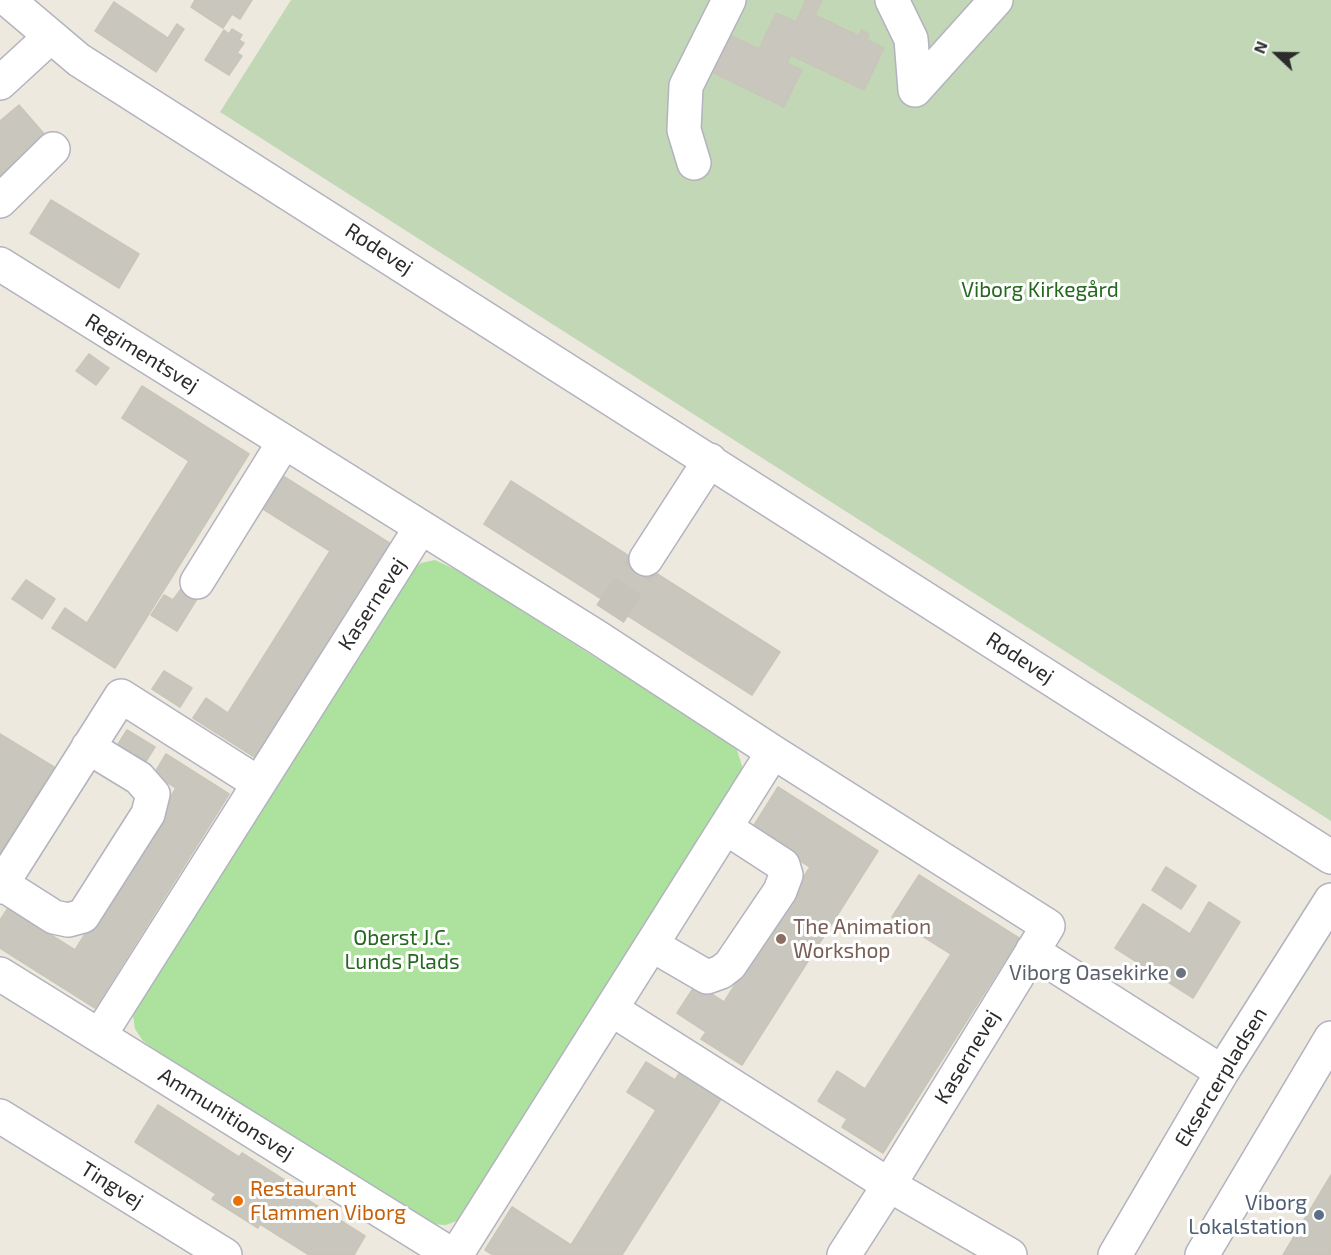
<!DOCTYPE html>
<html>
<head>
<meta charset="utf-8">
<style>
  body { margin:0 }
  #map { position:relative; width:1331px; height:1255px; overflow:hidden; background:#ede9df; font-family:"Exo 2",sans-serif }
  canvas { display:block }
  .north { position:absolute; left:1247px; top:24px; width:60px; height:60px; -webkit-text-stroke:4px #fff; paint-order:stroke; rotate:292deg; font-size:16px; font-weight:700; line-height:24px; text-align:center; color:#2c2c2c }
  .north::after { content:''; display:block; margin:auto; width:21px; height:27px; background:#2c2c2c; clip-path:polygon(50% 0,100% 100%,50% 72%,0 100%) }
</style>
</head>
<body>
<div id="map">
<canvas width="1331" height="1255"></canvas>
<div class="north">N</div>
</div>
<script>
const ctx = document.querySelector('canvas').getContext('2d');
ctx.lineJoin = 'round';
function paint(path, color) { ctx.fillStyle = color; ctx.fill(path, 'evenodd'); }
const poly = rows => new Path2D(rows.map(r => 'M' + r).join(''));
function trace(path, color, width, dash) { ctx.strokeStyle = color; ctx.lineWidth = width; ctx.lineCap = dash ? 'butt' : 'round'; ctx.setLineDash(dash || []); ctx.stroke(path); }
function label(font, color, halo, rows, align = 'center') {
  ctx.font = font + ' "Exo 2",sans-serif'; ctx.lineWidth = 6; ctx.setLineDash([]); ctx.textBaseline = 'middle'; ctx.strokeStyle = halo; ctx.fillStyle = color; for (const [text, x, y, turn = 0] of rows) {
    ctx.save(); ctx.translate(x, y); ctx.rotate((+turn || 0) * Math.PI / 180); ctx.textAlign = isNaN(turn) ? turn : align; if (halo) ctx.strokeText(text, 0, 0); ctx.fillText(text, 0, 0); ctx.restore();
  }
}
const green = poly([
  [435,560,461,572,736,747,744,772,459,1220,446,1225,430,1224,418,1217,155,1050,143,1041,135,1029,133,1015,137,1003,409,572,421,563]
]);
const cemetery = poly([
  [291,0,1331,0,1331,821,220,112]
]);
const building = poly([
  [195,0,252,0,240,19,232,14,223,28,191,7,195,0],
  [806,0,822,0,815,15,859,36,861,30,869,34,867,40,884,48,864,90,791,55,787,63,802,70,784,107,706,69,724,32,759,49,776,13,796,22,806,0],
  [114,2,168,38,177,24,184,29,156,72,95,31,114,2],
  [232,29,242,35,239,40,244,43,237,53,242,56,229,75,205,60,224,30,229,34,232,29],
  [19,105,46,136,0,177,0,121,19,105],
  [51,200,139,254,119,288,30,233,51,200],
  [89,354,109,368,96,385,76,371,89,354],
  [142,386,249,454,115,668,52,628,65,608,87,623,189,461,122,418,142,386],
  [283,476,391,544,256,758,193,718,206,698,228,713,330,551,263,509,283,476],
  [511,481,780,652,752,695,484,524,511,481],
  [26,580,55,599,42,619,12,599,26,580],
  [181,589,197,599,177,631,151,615,164,595,173,600,181,589],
  [164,671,192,688,180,707,152,689,164,671],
  [127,730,155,747,143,766,115,749,127,730],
  [0,734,54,767,0,853,0,734],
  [166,754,229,794,95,1008,0,948,0,920,8,908,75,950,176,788,154,774,166,754],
  [778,787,878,851,742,1065,701,1039,706,1032,677,1013,696,984,724,1002,810,867,751,830,778,787],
  [1166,867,1196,886,1181,909,1152,890,1166,867],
  [919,875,1019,938,883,1153,842,1127,847,1119,818,1101,837,1071,865,1089,951,954,892,917,919,875],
  [1209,902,1240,922,1193,998,1115,948,1143,904,1190,934,1209,902],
  [646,1062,675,1080,680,1072,721,1099,622,1255,493,1255,485,1250,512,1207,571,1245,656,1110,627,1092,646,1062],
  [158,1105,239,1157,242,1153,286,1181,284,1185,365,1236,354,1255,309,1255,260,1224,258,1228,212,1199,216,1194,135,1142,158,1105],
  [1331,1175,1331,1255,1283,1255,1331,1175]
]);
const minorTunnel = poly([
  [610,614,646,559]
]);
const minor = poly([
  [8,0,79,60,1331,857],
  [892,0,911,39,915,90],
  [0,83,50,37],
  [915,90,996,0],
  [694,163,684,130,686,86,729,0],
  [0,201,53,149],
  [0,264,597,637,773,752,1048,926,889,1185,611,1009],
  [646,559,710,460],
  [197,582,284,442],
  [2,884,54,917,68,920,83,916,148,814,153,794,139,778,88,747],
  [0,887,121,696,258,783],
  [652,945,707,977,721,972,730,965,780,891,786,875,783,865,726,828],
  [1032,951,1222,1072],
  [0,974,452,1255],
  [100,1035,421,527],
  [0,1116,225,1255],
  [456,1255,773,752],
  [844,1255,889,1185,1010,1255],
  [1115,1255,1222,1072,1331,900],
  [1202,1255,1331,1038]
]);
const markers = [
  [781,939,6,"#8d6e63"],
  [1181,973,6,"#6b7280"],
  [238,1201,6,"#e8710a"],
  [1319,1215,6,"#5c6f8a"]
];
const streetNames = [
  ["Rødevej",379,249,33],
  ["Regimentsvej",142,353,32],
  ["Kasernevej",372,604,-57],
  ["Rødevej",1020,658,33],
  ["Kasernevej",967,1057,-59],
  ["Eksercerpladsen",1221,1077,-59],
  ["Ammunitionsvej",226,1114,32],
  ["Tingvej",112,1185,32]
];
const parkNames = [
  ["Viborg Kirkegård",1040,290],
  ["Oberst J.C.",402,938],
  ["Lunds Plads",402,962]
];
const educationNames = [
  ["The Animation",793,927],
  ["Workshop",793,951]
];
const worshipNames = [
  ["Viborg Oasekirke",1169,973]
];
const foodNames = [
  ["Restaurant",250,1189],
  ["Flammen Viborg",250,1213]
];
const serviceNames = [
  ["Viborg",1307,1203],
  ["Lokalstation",1307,1227]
];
paint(green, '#ace29d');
paint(cemetery, '#c2d7b6');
paint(building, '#c9c7bd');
trace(building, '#c9c5b8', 1.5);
trace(minorTunnel, '#c6c3bb', 33, [33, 16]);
trace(minor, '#b2b3bf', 36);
trace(minor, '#fff', 33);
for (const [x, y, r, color] of markers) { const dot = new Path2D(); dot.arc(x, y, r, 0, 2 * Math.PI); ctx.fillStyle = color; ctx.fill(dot); trace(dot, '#fff', 2); }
label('21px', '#2c2c2c', '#fff', streetNames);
label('21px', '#23681d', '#fff', parkNames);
label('21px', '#785e54', '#fff', educationNames, 'left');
label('21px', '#5b616d', '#fff', worshipNames, 'right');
label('21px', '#c56008', '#fff', foodNames, 'left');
label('21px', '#4e5e75', '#fff', serviceNames, 'right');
</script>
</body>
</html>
